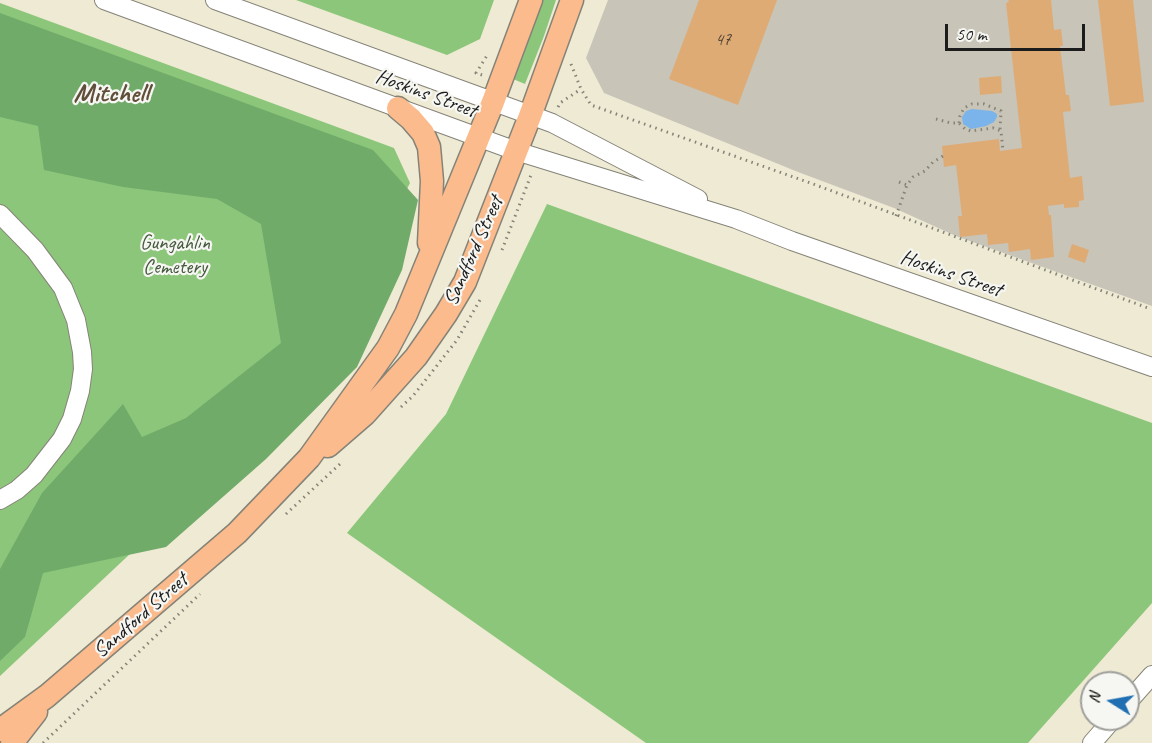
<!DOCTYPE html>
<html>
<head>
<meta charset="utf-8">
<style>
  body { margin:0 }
  #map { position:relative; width:1152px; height:743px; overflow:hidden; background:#eeead3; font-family:Caveat,sans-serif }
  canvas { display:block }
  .north { position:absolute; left:1080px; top:671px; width:60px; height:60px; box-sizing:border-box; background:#f6f6f2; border:2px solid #9f9f9c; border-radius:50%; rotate:281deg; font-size:16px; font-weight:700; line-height:24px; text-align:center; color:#1c1c1c }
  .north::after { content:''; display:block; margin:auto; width:21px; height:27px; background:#1f6fb2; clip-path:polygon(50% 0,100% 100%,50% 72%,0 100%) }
  .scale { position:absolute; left:945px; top:24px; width:140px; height:27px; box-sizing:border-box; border:3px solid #1c1c1c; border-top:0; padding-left:8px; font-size:18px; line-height:21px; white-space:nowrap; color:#1c1c1c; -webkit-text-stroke:4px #f6f6f2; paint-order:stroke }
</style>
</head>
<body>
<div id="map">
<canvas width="1152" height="743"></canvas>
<div class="north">N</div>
<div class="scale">50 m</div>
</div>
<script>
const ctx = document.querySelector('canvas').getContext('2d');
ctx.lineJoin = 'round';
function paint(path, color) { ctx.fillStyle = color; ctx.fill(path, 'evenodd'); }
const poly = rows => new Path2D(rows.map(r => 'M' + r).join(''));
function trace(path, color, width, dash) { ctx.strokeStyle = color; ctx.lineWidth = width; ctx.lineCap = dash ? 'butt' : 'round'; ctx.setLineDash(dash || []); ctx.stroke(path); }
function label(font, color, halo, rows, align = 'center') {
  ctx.font = font + ' Caveat,sans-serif'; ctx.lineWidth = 4.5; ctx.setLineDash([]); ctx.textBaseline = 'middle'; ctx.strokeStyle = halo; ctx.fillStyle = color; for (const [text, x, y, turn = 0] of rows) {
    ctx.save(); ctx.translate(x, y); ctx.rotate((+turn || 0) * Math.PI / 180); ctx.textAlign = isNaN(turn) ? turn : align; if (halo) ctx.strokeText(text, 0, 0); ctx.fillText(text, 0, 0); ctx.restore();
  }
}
const industrial = poly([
  [608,0,1152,0,1152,306,956,236,894,208,798,172,604,93,586,58]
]);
const green = poly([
  [296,0,494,0,480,39,447,55],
  [541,0,556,0,544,36,525,84,513,79,515,71],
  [0,3,394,148,410,183,324,353,213,476,0,676],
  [547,204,1152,423,1152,603,1028,743,646,743,347,533,446,414]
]);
const forest = poly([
  [0,13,373,150,418,200,402,270,357,367,266,459,166,547,43,573,25,637,0,661,0,569,42,493,123,404,142,437,186,418,281,343,261,224,217,199,123,187,44,170,38,126,0,117]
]);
const water = poly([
  [972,109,992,111,997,114,997,117,994,122,986,126,971,129,963,124,962,117,966,111]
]);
const building = poly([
  [699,0,777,0,738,105,669,79],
  [1008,0,1051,0,1054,30,1061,29,1063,46,1060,46,1066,95,1069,95,1071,111,1063,112,1070,178,1082,176,1084,200,1079,201,1079,207,1064,208,1064,204,1048,206,1049,215,1051,215,1054,257,1031,260,1030,249,1009,252,1008,243,988,245,987,234,960,237,958,216,962,216,956,165,944,167,942,146,999,139,1000,151,1022,148,1006,3,1009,2],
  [1098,0,1133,0,1144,102,1110,106],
  [1001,76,1002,93,980,95,979,78],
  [1072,244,1089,250,1085,263,1068,257]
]);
const path = poly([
  [571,64,581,89,591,105,813,184,1148,308],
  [482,75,476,73,488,54],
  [558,107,560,103,581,89],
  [936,119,951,123,959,123,965,129,971,131,993,128,1001,131,1003,151],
  [959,123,960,116,964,108,972,104,984,104,1001,111,1000,130],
  [899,182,907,185,913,177,925,171,933,162,943,156],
  [896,216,907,185],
  [502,250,531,175],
  [401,407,413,396,457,340,480,300],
  [286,514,341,463],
  [43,743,200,594]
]);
const minor = poly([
  [104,0,516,151,736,219,792,241,1152,367],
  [215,0,552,123,698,199],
  [0,214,35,250,63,288,76,320,82,352,83,369,80,391,72,419,62,439,34,475,17,490,0,500],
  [1128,702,1152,675],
  [1092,743,1113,719]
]);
const major = poly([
  [398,108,411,119,423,133,429,147,432,181,429,243],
  [328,446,365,414,416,357,446,314,465,282,530,116,572,0],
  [0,730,47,696,237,533,309,458,388,348,406,314,493,102,531,0],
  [12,743,36,712]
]);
const numberNames = [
  ["47",723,40]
];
const streetNames = [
  ["Hoskins Street",426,94,20],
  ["Sandford Street",474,251,-66],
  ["Hoskins Street",951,274,19],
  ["Sandford Street",141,616,-41]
];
const parkNames = [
  ["Gungahlin",175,243],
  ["Cemetery",175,267]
];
const districtNames = [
  ["Mitchell",111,94]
];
paint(industrial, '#c8c4b8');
paint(green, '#8cc67a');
paint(forest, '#71ab6a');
paint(water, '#7ab4eb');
paint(building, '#dfab74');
trace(minor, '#858378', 20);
trace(major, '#858378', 25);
trace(path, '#858378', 3, [1.5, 4.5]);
trace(minor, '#fff', 18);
trace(major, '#fbbb8c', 22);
label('18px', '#4d4032', null, numberNames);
label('21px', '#1c1c1c', '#f6f6f2', streetNames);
label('21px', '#43583d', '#f6f6f2', parkNames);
label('bold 27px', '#604e3b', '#f6f6f2', districtNames);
</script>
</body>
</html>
